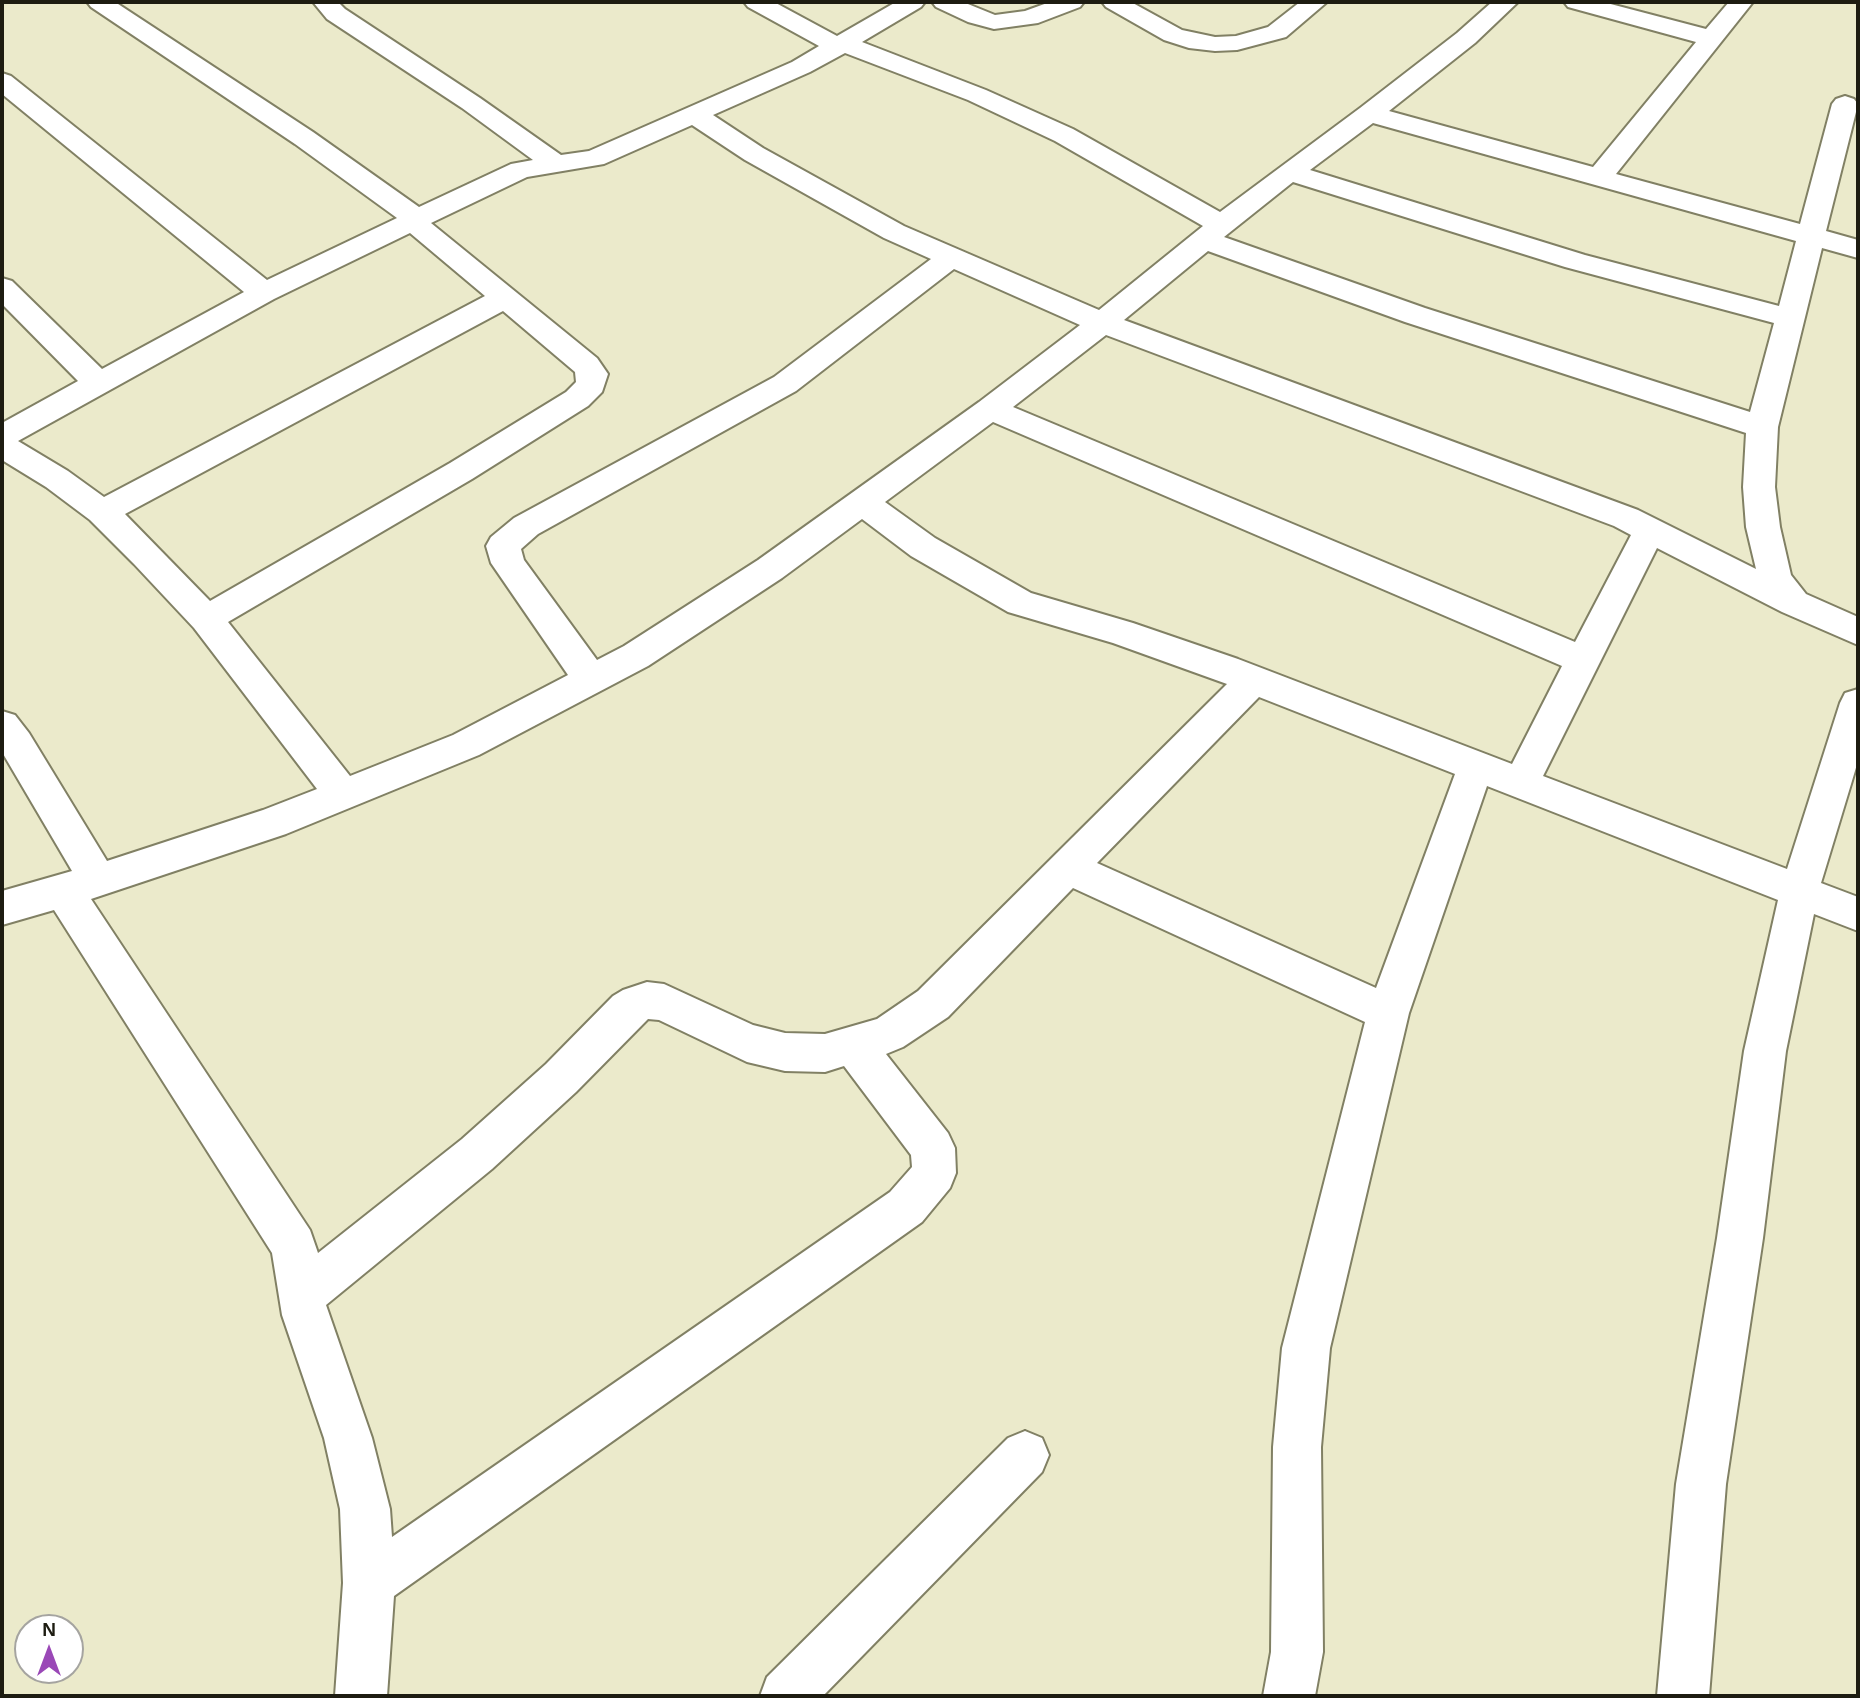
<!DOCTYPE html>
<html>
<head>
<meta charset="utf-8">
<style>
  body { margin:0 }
  #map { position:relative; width:1860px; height:1698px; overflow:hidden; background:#ebeacb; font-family:Helvetica,sans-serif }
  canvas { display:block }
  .frame { position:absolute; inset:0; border:4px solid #1d1c11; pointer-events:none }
  .north { position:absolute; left:14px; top:1614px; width:70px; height:70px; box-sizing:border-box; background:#fff; border:2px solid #a5a4a0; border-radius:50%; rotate:0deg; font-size:19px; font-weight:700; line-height:28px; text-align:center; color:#1d1c11 }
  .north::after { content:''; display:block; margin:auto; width:24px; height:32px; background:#9a48b7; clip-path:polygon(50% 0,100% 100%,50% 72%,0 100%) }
</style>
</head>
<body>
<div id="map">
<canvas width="1860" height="1698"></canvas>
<div class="frame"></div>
<div class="north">N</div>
</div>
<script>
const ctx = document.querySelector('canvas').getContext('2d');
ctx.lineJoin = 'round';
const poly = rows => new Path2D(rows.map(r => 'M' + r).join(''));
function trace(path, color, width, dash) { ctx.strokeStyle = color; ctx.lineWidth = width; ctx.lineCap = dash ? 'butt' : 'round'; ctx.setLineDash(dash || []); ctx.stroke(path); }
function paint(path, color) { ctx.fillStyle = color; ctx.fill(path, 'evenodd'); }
const street = poly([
  [87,2,115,2,313,132,419,207,511,164,533,160,462,108,327,19,313,2,338,2,345,9,480,98,561,155,589,151,792,62,819,46,748,7,744,2,774,2,837,36,896,2,925,2,921,7,862,42,986,90,1073,129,1220,212,1360,108,1457,33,1492,2,1518,2,1475,43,1389,111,1593,167,1696,42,1568,7,1564,2,1603,2,1706,29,1729,2,1753,2,1616,174,1800,224,1832,104,1836,99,1845,96,1854,99,1858,104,1826,231,1858,240,1858,258,1822,248,1778,427,1775,487,1780,527,1791,575,1806,594,1858,617,1858,645,1782,612,1657,548,1543,776,1787,869,1840,703,1845,693,1858,689,1858,761,1821,883,1858,897,1858,931,1814,914,1786,1051,1763,1238,1726,1484,1709,1696,1657,1696,1676,1484,1717,1238,1744,1051,1778,900,1487,786,1409,1013,1330,1348,1321,1447,1323,1652,1315,1696,1263,1696,1271,1652,1273,1447,1282,1348,1365,1022,1073,888,948,1017,903,1047,886,1054,948,1133,955,1148,956,1173,950,1188,922,1222,394,1596,387,1696,335,1696,343,1583,340,1509,324,1438,282,1315,272,1253,54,910,2,925,2,891,72,871,2,752,2,711,15,715,29,733,107,861,263,810,317,789,194,628,134,564,90,520,46,487,2,460,2,423,78,381,2,304,2,278,12,281,102,369,244,292,2,94,2,73,11,76,267,280,397,218,295,144,91,7,87,2],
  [845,53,968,100,1055,141,1203,226,1099,310,904,226,763,148,713,115,810,72,845,53],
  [1373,123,1796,241,1779,306,1585,255,1310,170,1373,123],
  [692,125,745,160,884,238,931,259,774,377,514,518,491,537,486,546,491,563,568,675,453,735,350,776,228,622,472,479,588,406,602,392,608,374,597,358,431,223,527,177,604,164,692,125],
  [1293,182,1565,267,1774,323,1750,412,1425,308,1224,237,1293,182],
  [410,233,485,296,104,497,68,471,18,441,274,299,410,233],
  [1208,251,1405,322,1746,433,1743,487,1746,527,1756,569,1638,510,1124,320,1208,251],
  [954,269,1080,325,979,402,758,560,624,646,597,660,524,560,521,549,538,534,796,391,954,269],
  [503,311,575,372,576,382,566,392,450,463,210,601,125,514,503,311],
  [1106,335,1614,526,1631,535,1575,642,1013,407,1106,335],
  [993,422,1562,666,1512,764,1238,659,1133,623,1031,593,935,538,885,502,993,422],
  [862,519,911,556,1008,612,1113,643,1227,684,918,991,877,1019,825,1034,785,1033,753,1025,664,984,647,982,623,990,613,996,546,1064,462,1139,318,1253,310,1230,91,899,286,834,479,755,648,666,782,578,862,519],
  [1259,697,1455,774,1376,988,1097,863,1259,697],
  [648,1019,659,1020,747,1062,785,1071,825,1072,844,1066,911,1155,912,1167,890,1192,392,1537,390,1509,372,1438,326,1305,492,1169,576,1092,648,1019],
  [932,2,963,2,995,15,1025,11,1050,2,1084,2,1080,7,1038,23,994,29,968,22,936,7,932,2],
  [1102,2,1131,2,1182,30,1215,37,1236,36,1268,27,1300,2,1327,2,1286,37,1237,50,1215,51,1189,48,1164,40,1106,7,1102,2],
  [1025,1431,1042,1438,1049,1455,1042,1472,823,1696,760,1696,767,1677,1008,1438,1025,1431]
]);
trace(street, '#818064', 4);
paint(street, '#fff');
</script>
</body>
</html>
